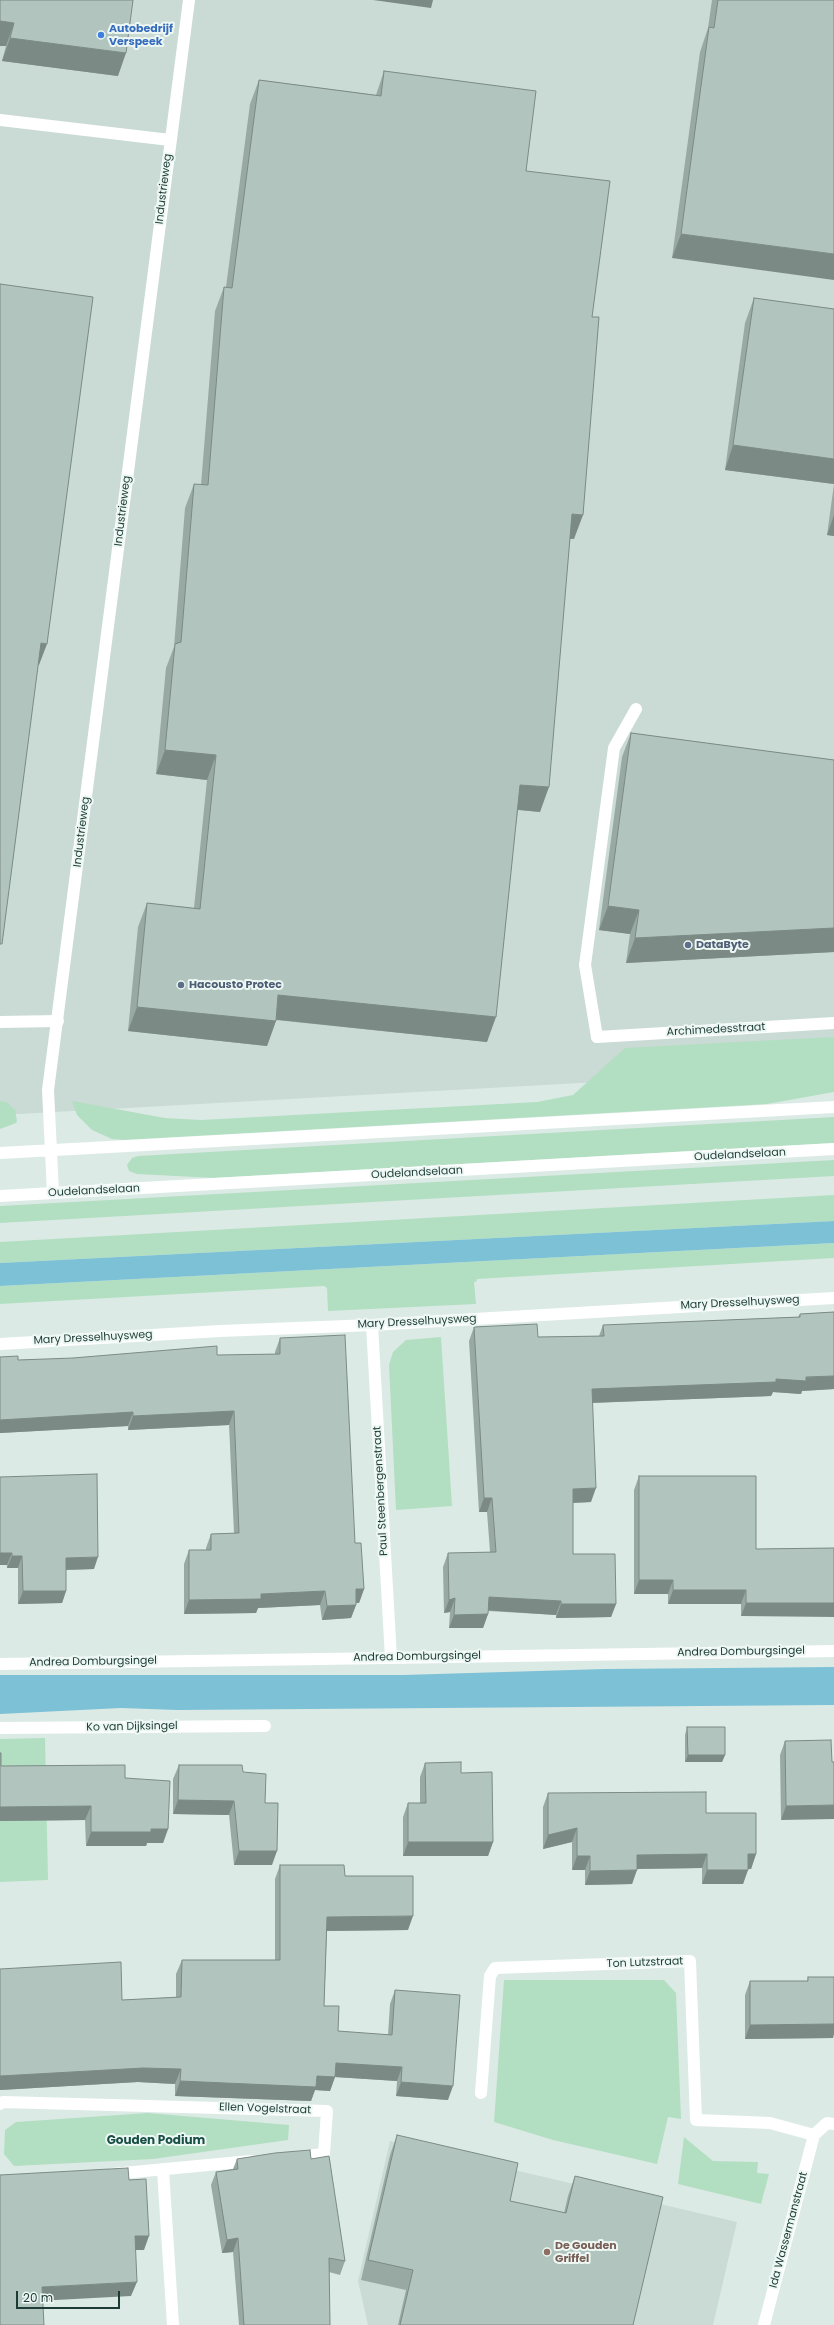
<!DOCTYPE html>
<html>
<head>
<meta charset="utf-8">
<style>
  body { margin:0 }
  #map { position:relative; width:834px; height:2325px; overflow:hidden; background:#dceae5; font-family:Poppins,sans-serif }
  canvas { display:block }
  .scale { position:absolute; left:16px; top:2291px; width:104px; height:18px; box-sizing:border-box; border:2px solid #1d3b35; border-top:0; padding-left:5px; font-size:12px; line-height:14px; white-space:nowrap; color:#1d3b35; -webkit-text-stroke:3px #edf7f3; paint-order:stroke }
</style>
</head>
<body>
<div id="map">
<canvas width="834" height="2325"></canvas>
<div class="scale">20 m</div>
</div>
<script>
const ctx = document.querySelector('canvas').getContext('2d');
ctx.lineJoin = 'round';
function paint(path, color) { ctx.fillStyle = color; ctx.fill(path, 'evenodd'); }
const poly = rows => new Path2D(rows.map(r => 'M' + r).join(''));
function trace(path, color, width, dash) { ctx.strokeStyle = color; ctx.lineWidth = width; ctx.lineCap = dash ? 'butt' : 'round'; ctx.setLineDash(dash || []); ctx.stroke(path); }
function label(font, color, halo, rows, align = 'center') {
  ctx.font = font + ' Poppins,sans-serif'; ctx.lineWidth = 4; ctx.setLineDash([]); ctx.textBaseline = 'middle'; ctx.strokeStyle = halo; ctx.fillStyle = color; for (const [text, x, y, turn = 0] of rows) {
    ctx.save(); ctx.translate(x, y); ctx.rotate((+turn || 0) * Math.PI / 180); ctx.textAlign = isNaN(turn) ? turn : align; if (halo) ctx.strokeText(text, 0, 0); ctx.fillText(text, 0, 0); ctx.restore();
  }
}
const built = poly([
  [0,0,834,0,834,1069,0,1115],
  [390,2141,737,2222,713,2325,368,2325,358,2281]
]);
const green = poly([
  [834,1037,834,1092,767,1104,124,1140,112,1139,92,1130,77,1115,72,1101,165,1118,201,1120,537,1102,573,1095,625,1048],
  [0,1101,6,1102,15,1110,17,1121,16,1123,0,1129],
  [834,1117,834,1143,214,1178,137,1174,129,1171,127,1165,132,1158,138,1156],
  [834,1160,834,1176,0,1223,0,1206],
  [834,1195,834,1221,0,1263,0,1242],
  [834,1243,834,1258,477,1279,476,1282,474,1282,476,1304,328,1311,327,1288,324,1286,0,1304,0,1286],
  [441,1337,452,1506,396,1510,389,1365,393,1352,406,1340],
  [45,1738,48,1880,0,1882,0,1739],
  [504,1980,664,1980,676,1993,681,2119,668,2117,657,2164,553,2140,494,2122],
  [148,2113,289,2125,288,2140,153,2159,14,2166,4,2154,5,2130,16,2122],
  [684,2137,713,2161,758,2162,757,2173,769,2174,761,2204,678,2184]
]);
const water = poly([
  [834,1221,834,1243,0,1286,0,1263],
  [834,1667,834,1705,177,1710,121,1708,0,1714,0,1675,403,1675,605,1669]
]);
const lane = poly([
  [597,1037,585,965,614,748,636,709],
  [481,2093,490,1976,495,1968,690,1961,696,2120,770,2123,814,2135],
  [163,2170,173,2325]
]);
const street = poly([
  [0,120,170,140],
  [0,1022,58,1021],
  [597,1037,834,1023],
  [372,1325,391,1658],
  [0,1344,220,1331,372,1325,834,1298],
  [0,1664,834,1651],
  [0,1728,265,1726],
  [0,2104,3,2102,327,2111,324,2154,295,2157],
  [112,2174,251,2161],
  [764,2325,814,2135,827,2123,834,2124]
]);
const secondary = poly([
  [0,1153,834,1107],
  [53,1193,48,1090,189,0],
  [0,1196,834,1149]
]);
const wall = poly([
  [0,0,118,76,2,61,6,46,0,46],
  [712,0,834,0,672,258,700,52,708,28],
  [384,71,526,171,592,317,574,539,570,539,540,812,518,810,487,1042,276,1020,267,1046,128,1031,138,927,147,903,194,908,207,780,156,774,166,668,174,647,185,508,194,484,201,485,215,311,224,287,226,287,250,104,259,80,376,95],
  [754,298,834,309,834,536,827,535,834,484,725,470,745,323],
  [631,733,834,760,834,952,626,963,630,934,599,930,622,757],
  [834,1312,834,1389,802,1391,801,1394,773,1392,771,1396,592,1403,591,1502,573,1503,573,1554,616,1604,611,1617,556,1618,556,1615,488,1611,488,1614,483,1628,449,1628,450,1612,444,1613,443,1567,448,1553,490,1552,487,1512,479,1512,469,1341,474,1327,538,1337,599,1336,603,1325,798,1317,800,1314],
  [280,1338,355,1543,364,1589,359,1603,356,1603,356,1605,351,1618,322,1620,320,1605,258,1608,256,1613,184,1614,184,1564,189,1550,206,1550,206,1548,211,1534,234,1533,229,1425,128,1430,128,1426,0,1433,0,1357,18,1360,275,1354,275,1352],
  [639,1476,756,1549,834,1548,741,1616,741,1604,668,1604,668,1594,634,1594,634,1490],
  [0,1477,94,1569,66,1570,66,1591,62,1603,18,1604,18,1568,7,1568],
  [687,1727,725,1755,722,1762,685,1762,685,1735],
  [785,1741,832,1762,781,1820,780,1755],
  [425,1763,461,1773,493,1842,488,1856,403,1856,403,1817,408,1803,420,1803,420,1777],
  [179,1765,243,1772,265,1803,272,1865,234,1865,229,1815,173,1814,173,1779],
  [1,1766,125,1778,168,1829,163,1843,147,1843,146,1846,86,1846,85,1820,0,1821],
  [548,1793,706,1813,756,1854,751,1869,748,1869,743,1884,702,1884,702,1868,637,1869,632,1884,585,1885,585,1870,572,1870,572,1842,543,1849,543,1807],
  [280,1865,345,1876,408,1930,327,1931,324,2006,338,2031,388,2035,390,2004,395,1990,448,2100,396,2096,397,2081,335,2077,330,2091,315,2090,311,2101,175,2096,175,2084,138,2082,0,2090,0,1969,122,2000,176,1997,176,1974,182,1960,275,1960,275,1879],
  [808,1977,833,2038,745,2039,745,1995,750,1981,807,1981],
  [397,2135,510,2201,564,2213,568,2196,575,2176,633,2325,398,2325,406,2290,361,2280,390,2155],
  [237,2159,311,2159,345,2261,340,2275,329,2272,330,2325,239,2325,233,2252,222,2253,211,2185,216,2172,233,2169]
]);
const shadedWall = poly([
  [373,0,433,0,431,8],
  [0,21,14,23,6,46,0,46],
  [10,38,126,53,118,76,2,61],
  [681,234,834,254,834,280,672,258],
  [733,445,834,459,834,484,725,470],
  [572,514,583,515,574,539,563,538],
  [834,515,834,536,827,535],
  [41,643,47,644,39,665,34,664],
  [165,750,216,755,207,780,156,774],
  [520,785,549,787,540,812,511,809],
  [608,906,639,910,630,934,599,930],
  [834,928,834,952,626,963,635,938],
  [278,995,496,1017,487,1042,270,1019],
  [137,1007,276,1021,267,1046,128,1031],
  [834,1376,834,1389,802,1391,801,1394,773,1392,771,1396,587,1403,592,1389],
  [234,1411,229,1425,128,1430,133,1416],
  [133,1412,128,1426,0,1433,0,1420],
  [596,1488,591,1502,568,1503,573,1489],
  [484,1498,492,1498,487,1512,479,1512],
  [0,1553,12,1553,7,1565,0,1565],
  [12,1556,22,1556,18,1568,7,1568],
  [98,1557,94,1569,61,1570,66,1558],
  [639,1580,673,1580,668,1594,634,1594],
  [356,1589,364,1589,359,1603,351,1603],
  [673,1590,746,1590,741,1604,668,1604],
  [23,1591,66,1591,62,1603,18,1604],
  [325,1591,320,1605,258,1608,256,1613,184,1614,189,1600,261,1594],
  [489,1597,561,1601,556,1615,484,1610],
  [455,1598,450,1612,444,1613,449,1600],
  [746,1603,834,1603,834,1617,741,1616],
  [561,1604,616,1604,611,1617,556,1618],
  [356,1605,351,1618,322,1620,327,1606],
  [488,1614,483,1628,449,1628,454,1615],
  [688,1755,725,1755,722,1762,685,1762],
  [178,1800,234,1801,229,1815,173,1814],
  [834,1805,834,1819,781,1820,786,1806],
  [91,1806,85,1820,0,1821,0,1807],
  [577,1828,572,1842,543,1849,548,1835],
  [151,1829,168,1829,163,1843,147,1843,146,1846,86,1846,91,1832],
  [408,1842,493,1842,488,1856,403,1856],
  [239,1851,277,1851,272,1865,234,1865],
  [707,1854,702,1868,632,1869,637,1855],
  [748,1854,756,1854,751,1869,743,1868],
  [577,1856,590,1856,585,1870,572,1870],
  [637,1870,632,1884,585,1885,590,1871],
  [707,1870,748,1870,743,1884,702,1884],
  [413,1916,408,1930,322,1931,327,1917],
  [834,2024,834,2034,833,2038,745,2039,750,2025],
  [336,2063,402,2067,397,2081,335,2077,330,2091,315,2090,311,2101,175,2096,180,2081,317,2076],
  [143,2068,181,2069,175,2084,138,2082,0,2090,0,2076],
  [401,2082,453,2086,448,2100,396,2096],
  [135,2236,149,2236,144,2250,130,2250],
  [238,2238,233,2252,222,2253,227,2240],
  [137,2282,131,2296,37,2301,42,2287]
]);
const building = poly([
  [0,0,133,0,126,53,10,38,14,23,0,21,0,0],
  [718,0,834,0,834,254,681,234,709,27,714,28,718,0],
  [384,71,536,91,526,171,610,181,592,317,599,317,583,515,572,514,549,787,520,785,496,1017,278,995,276,1021,137,1007,147,903,200,909,216,755,165,750,175,644,181,642,194,484,208,485,224,287,232,288,259,80,381,96,384,71],
  [0,284,93,297,47,644,41,643,2,944,0,944,0,284],
  [754,298,834,309,834,459,733,445,754,298],
  [631,733,834,760,834,928,635,938,639,910,608,906,631,733],
  [834,1312,834,1376,806,1377,806,1381,776,1379,776,1382,592,1389,596,1488,573,1489,573,1554,615,1554,616,1604,561,1604,561,1601,489,1597,488,1614,454,1615,455,1598,449,1600,448,1553,496,1552,492,1498,484,1498,474,1327,537,1324,538,1337,604,1336,603,1325,800,1317,800,1314,834,1312],
  [345,1335,355,1543,361,1543,364,1589,356,1589,356,1605,327,1606,325,1591,261,1594,261,1599,189,1600,189,1550,211,1550,211,1534,239,1533,234,1411,133,1416,133,1412,0,1420,0,1357,18,1356,18,1360,73,1358,217,1346,217,1355,280,1354,280,1338,345,1335],
  [97,1474,98,1557,66,1558,66,1591,23,1591,22,1556,12,1556,12,1553,0,1553,0,1477,97,1474],
  [639,1476,756,1476,756,1549,834,1548,834,1603,746,1603,746,1590,673,1590,673,1580,639,1580,639,1476],
  [687,1727,725,1727,725,1755,688,1755,687,1727],
  [831,1740,832,1762,834,1762,834,1805,786,1806,785,1741,831,1740],
  [0,1753,1,1753,1,1766,125,1765,125,1778,170,1781,168,1829,151,1829,151,1832,91,1832,91,1806,0,1807,0,1753],
  [461,1762,461,1773,492,1772,493,1842,408,1842,408,1803,426,1803,425,1763,461,1762],
  [179,1765,242,1765,243,1772,266,1774,265,1803,278,1803,277,1851,239,1851,234,1801,178,1800,179,1765],
  [706,1792,706,1813,756,1813,756,1854,748,1854,748,1870,707,1870,707,1854,637,1855,637,1870,590,1871,590,1856,577,1856,577,1828,548,1835,548,1793,706,1792],
  [280,1865,344,1865,345,1876,413,1876,413,1916,327,1917,324,2006,339,2006,338,2031,392,2035,395,1990,460,1995,453,2086,401,2082,402,2067,336,2063,335,2077,317,2076,316,2087,180,2081,181,2069,143,2068,0,2076,0,1969,121,1962,122,2000,181,1997,182,1960,280,1960,280,1865],
  [808,1977,834,1977,834,2024,750,2025,750,1981,808,1981,808,1977],
  [397,2135,518,2163,510,2201,566,2213,575,2176,663,2197,633,2325,400,2325,413,2270,368,2260,397,2135],
  [310,2150,311,2159,329,2156,345,2261,329,2258,330,2325,244,2325,238,2238,227,2240,216,2172,238,2169,237,2159,275,2153,310,2150],
  [128,2168,129,2180,146,2179,149,2236,135,2236,137,2282,42,2287,44,2325,0,2325,0,2175,128,2168]
]);
const markers = [
  [101,35,4,"#3f7fe0"],
  [688,945,4,"#5c6f8a"],
  [181,985,4,"#5c6f8a"],
  [547,2252,4,"#8d6e63"]
];
const shopNames = [
  ["Autobedrijf",109,29],
  ["Verspeek",109,42]
];
const streetNames = [
  ["Industrieweg",164,189,-83],
  ["Industrieweg",123,511,-83],
  ["Industrieweg",82,832,-83],
  ["Archimedesstraat",716,1030,-3],
  ["Oudelandselaan",740,1155,-3],
  ["Oudelandselaan",417,1173,-3],
  ["Oudelandselaan",94,1191,-3],
  ["Mary Dresselhuysweg",740,1303,-3],
  ["Mary Dresselhuysweg",417,1322,-3],
  ["Mary Dresselhuysweg",93,1338,-3],
  ["Paul Steenbergenstraat",381,1491,-93],
  ["Andrea Domburgsingel",741,1652,-1],
  ["Andrea Domburgsingel",417,1657,-1],
  ["Andrea Domburgsingel",93,1662,-1],
  ["Ko van Dijksingel",132,1727,-1],
  ["Ton Lutzstraat",645,1963,-2],
  ["Ellen Vogelstraat",265,2109,2],
  ["Ida Wassermanstraat",789,2230,-75]
];
const serviceNames = [
  ["DataByte",696,945],
  ["Hacousto Protec",189,985]
];
const educationNames = [
  ["De Gouden",555,2246],
  ["Griffel",555,2259]
];
const neighbourhoodNames = [
  ["Gouden Podium",156,2141]
];
paint(built, '#cadad4');
paint(green, '#b2dfc2');
paint(water, '#7dc1d7');
trace(lane, '#fff', 12);
trace(street, '#fff', 12);
trace(secondary, '#fff', 12);
paint(wall, '#98a9a3');
paint(shadedWall, '#7c8a85');
paint(building, '#b1c5be');
trace(building, '#7c8a85', 1);
for (const [x, y, r, color] of markers) { const dot = new Path2D(); dot.arc(x, y, r, 0, 2 * Math.PI); ctx.fillStyle = color; ctx.fill(dot); trace(dot, '#edf7f3', 1.5); }
label('bold 11px', '#366cbe', '#edf7f3', shopNames, 'left');
label('11px', '#1d3b35', '#edf7f3', streetNames);
label('bold 11px', '#4e5e75', '#edf7f3', serviceNames, 'left');
label('bold 11px', '#785e54', '#edf7f3', educationNames, 'left');
label('bold 12px', '#174f46', '#edf7f3', neighbourhoodNames);
</script>
</body>
</html>
